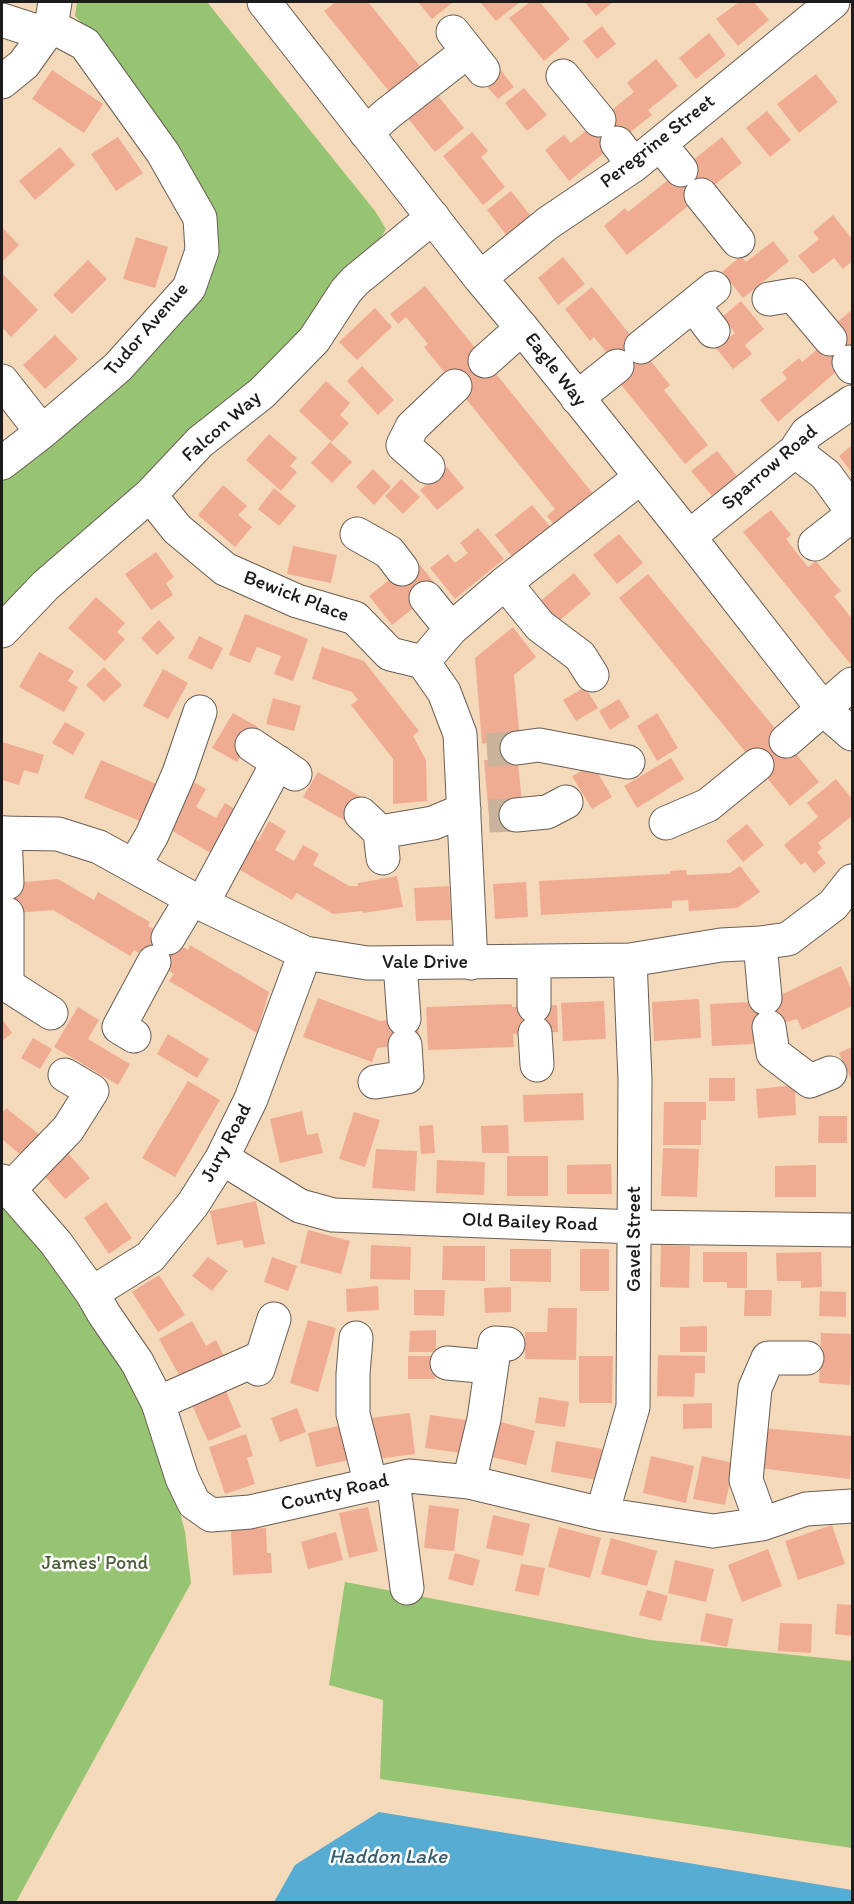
<!DOCTYPE html>
<html>
<head>
<meta charset="utf-8">
<style>
  body { margin:0 }
  #map { position:relative; width:854px; height:1904px; overflow:hidden; background:#f4d9bb; font-family:Itim,sans-serif }
  canvas { display:block }
  .frame { position:absolute; inset:0; border:3px solid #1c1c1c; pointer-events:none }
</style>
</head>
<body>
<div id="map">
<canvas width="854" height="1904"></canvas>
<div class="frame"></div>
</div>
<script>
const ctx = document.querySelector('canvas').getContext('2d');
ctx.lineJoin = 'round';
function paint(path, color) { ctx.fillStyle = color; ctx.fill(path, 'evenodd'); }
const poly = rows => new Path2D(rows.map(r => 'M' + r).join(''));
function trace(path, color, width, dash) { ctx.strokeStyle = color; ctx.lineWidth = width; ctx.lineCap = dash ? 'butt' : 'round'; ctx.setLineDash(dash || []); ctx.stroke(path); }
function label(font, color, halo, rows, align = 'center') {
  ctx.font = font + ' Itim,sans-serif'; ctx.lineWidth = 5; ctx.setLineDash([]); ctx.textBaseline = 'middle'; ctx.strokeStyle = halo; ctx.fillStyle = color; for (const [text, x, y, turn = 0] of rows) {
    ctx.save(); ctx.translate(x, y); ctx.rotate((+turn || 0) * Math.PI / 180); ctx.textAlign = isNaN(turn) ? turn : align; if (halo) ctx.strokeText(text, 0, 0); ctx.fillText(text, 0, 0); ctx.restore();
  }
}
const green = poly([
  [77,2,207,2,375,211,386,229,375,248,278,357,156,464,139,485,2,608,2,479,26,461,213,254,105,46,75,16],
  [2,1196,70,1279,134,1384,163,1445,185,1532,191,1583,16,1902,2,1902],
  [345,1582,650,1640,852,1661,852,1848,380,1779,383,1700,329,1685]
]);
const water = poly([
  [379,1812,852,1890,852,1902,274,1902,295,1865]
]);
const building = poly([
  [336,2,368,2,427,75,396,100,324,11],
  [418,2,453,2,432,19],
  [480,2,520,2,496,21],
  [530,2,540,2,570,39,544,61,509,18],
  [585,2,613,2,596,16],
  [739,2,754,2,769,20,738,46,716,19],
  [602,26,616,44,597,59,583,41],
  [709,33,726,55,696,79,679,58],
  [656,59,678,86,648,110,652,115,569,181,545,150,564,135,571,143,634,92,627,83],
  [499,68,514,87,498,99,483,82],
  [52,70,103,104,84,133,32,99],
  [816,74,838,102,799,133,777,104],
  [524,88,547,115,527,131,505,103],
  [435,92,464,128,435,152,406,116],
  [767,111,791,140,770,157,746,128],
  [472,132,488,151,481,157,505,187,483,205,443,156],
  [118,137,143,173,116,191,91,154],
  [722,137,742,163,627,255,604,226,625,208,628,212],
  [60,147,75,165,35,200,19,181],
  [511,191,531,216,507,236,487,210],
  [833,215,852,239,852,261,843,269,834,258,813,274,798,256,819,239,813,232],
  [2,227,19,245,2,262],
  [136,237,168,247,155,288,123,279],
  [773,241,789,261,743,298,722,272,741,256,746,262],
  [563,257,585,284,558,305,538,278],
  [88,260,107,279,72,314,53,295],
  [2,273,38,310,11,337,2,327],
  [425,286,594,495,556,527,547,516,555,509,424,347,428,344,406,317,398,324,390,314],
  [592,287,670,385,664,390,708,445,685,464,615,377,622,372,594,337,590,341,565,309],
  [741,301,764,329,745,345,752,354,733,369,716,348,735,333,722,317],
  [375,308,392,327,357,360,339,342],
  [852,310,852,358,778,422,760,400,787,379,782,372,799,358,802,362,837,333,832,326],
  [55,335,78,359,45,389,23,365],
  [362,366,394,400,378,415,347,381],
  [326,381,350,403,340,415,349,423,332,442,299,411],
  [269,434,297,458,290,466,297,472,281,491,246,460],
  [330,442,352,462,332,483,311,463],
  [852,445,852,473,839,456],
  [717,451,737,476,712,496,691,471],
  [447,467,464,488,437,510,420,490],
  [373,469,391,487,374,505,356,487],
  [401,479,420,497,403,514,385,496],
  [223,485,247,506,238,515,252,527,235,547,198,515],
  [274,488,296,506,279,526,258,509],
  [532,505,552,529,515,560,495,535],
  [771,510,791,535,786,539,808,567,816,561,841,591,834,596,852,619,852,666,743,532],
  [478,528,504,559,455,599,430,568,448,554,455,563,468,553,460,543],
  [619,534,643,563,617,584,593,555],
  [293,546,337,555,331,583,287,574],
  [156,552,174,577,166,583,173,595,151,610,125,574],
  [415,559,439,588,392,625,369,596],
  [574,573,591,594,554,625,537,604],
  [648,574,819,782,790,806,619,598],
  [96,597,125,623,117,632,125,639,105,661,68,628],
  [245,614,308,639,293,681,274,674,281,656,257,647,250,663,229,655],
  [159,620,175,638,157,655,141,638],
  [513,627,536,657,514,675,520,740,516,741,522,803,517,826,490,828,484,760,488,760,487,743,482,744,475,658],
  [199,636,223,648,212,670,188,658],
  [322,647,364,661,419,731,413,736,426,760,427,801,393,804,393,759,351,705,358,700,352,692,312,679],
  [39,652,74,671,68,681,78,687,64,712,19,687],
  [104,667,122,685,104,702,86,685],
  [163,669,188,683,168,719,143,706],
  [585,687,598,708,576,721,563,700],
  [273,698,301,706,294,731,266,724],
  [619,699,630,717,610,730,599,711],
  [233,713,258,727,237,762,212,748],
  [657,713,678,748,657,761,637,726],
  [65,722,85,733,73,755,52,743],
  [2,742,44,755,38,774,24,770,19,785,2,780],
  [671,758,684,779,637,808,624,786],
  [101,760,161,786,145,823,84,798],
  [593,765,612,797,592,809,572,776],
  [318,772,363,798,349,823,303,797],
  [188,779,206,789,196,807,216,818,225,803,242,813,234,827,258,841,269,821,286,831,275,850,294,861,303,845,319,854,313,865,349,886,358,886,358,883,397,876,403,907,363,913,363,911,333,914,297,893,292,900,162,825],
  [836,779,852,799,852,816,818,843,822,848,817,852,826,863,814,873,805,862,801,865,784,845,818,817,807,803],
  [747,824,764,845,743,862,726,841],
  [740,866,760,892,737,908,689,911,688,900,672,901,672,908,541,915,539,881,670,874,670,871,686,870,687,875,730,873],
  [58,879,94,900,98,892,150,922,148,926,188,950,190,945,269,992,257,1033,169,981,174,974,134,950,130,956,53,910,2,914,2,884],
  [526,882,528,917,495,919,493,884],
  [449,886,451,920,416,921,414,888],
  [841,966,852,991,852,1006,802,1030,797,1019,753,1032,753,1044,712,1046,710,1004,751,1002,785,993],
  [318,998,380,1021,417,1017,420,1044,377,1048,372,1062,303,1037],
  [699,999,701,1038,654,1041,652,1002],
  [604,1001,606,1039,563,1041,561,1003],
  [512,1004,512,1007,557,1005,558,1032,513,1034,514,1047,428,1050,426,1007],
  [78,1007,99,1020,88,1039,130,1064,118,1085,54,1047],
  [2,1019,12,1033,2,1041],
  [168,1034,209,1059,197,1078,157,1054],
  [33,1038,52,1049,40,1069,21,1058],
  [852,1047,852,1081,839,1053],
  [709,1078,735,1078,735,1101,709,1101],
  [188,1081,220,1100,175,1177,142,1158],
  [795,1085,796,1115,758,1118,756,1089],
  [583,1093,584,1120,524,1122,523,1095],
  [664,1102,706,1102,706,1120,701,1120,701,1145,663,1145],
  [6,1108,40,1135,23,1157,2,1139,2,1114],
  [302,1111,307,1135,318,1133,323,1153,280,1163,270,1119],
  [354,1112,380,1120,365,1167,339,1159],
  [819,1116,847,1116,847,1143,818,1143],
  [433,1125,435,1153,421,1154,419,1126],
  [508,1125,509,1153,482,1153,481,1126],
  [663,1148,699,1149,697,1197,661,1196],
  [64,1149,90,1178,65,1199,40,1171],
  [376,1149,417,1151,415,1191,372,1188],
  [507,1156,548,1156,548,1196,507,1196],
  [437,1160,485,1162,484,1195,436,1193],
  [611,1164,612,1194,567,1194,567,1165],
  [816,1165,816,1197,775,1197,775,1166],
  [256,1201,265,1244,244,1248,242,1240,217,1245,210,1211],
  [106,1202,132,1238,109,1254,84,1218],
  [308,1230,350,1241,341,1274,300,1263],
  [371,1245,411,1247,410,1280,370,1279],
  [661,1245,690,1246,689,1288,660,1287],
  [443,1246,485,1246,485,1281,442,1280],
  [510,1249,551,1249,551,1282,510,1281],
  [580,1249,609,1249,609,1291,580,1291],
  [703,1252,747,1252,747,1288,727,1288,727,1282,703,1282],
  [821,1252,822,1287,801,1288,801,1281,777,1281,776,1253],
  [208,1257,228,1271,212,1291,192,1276],
  [272,1257,297,1266,288,1291,264,1282],
  [159,1275,185,1315,158,1332,132,1292],
  [378,1286,379,1310,347,1312,346,1289],
  [511,1287,511,1312,485,1313,484,1288],
  [414,1290,445,1290,444,1316,414,1315],
  [745,1290,772,1290,771,1316,744,1316],
  [820,1291,846,1292,846,1317,819,1316],
  [548,1308,577,1308,576,1360,525,1359,525,1332,547,1332],
  [308,1320,336,1328,318,1392,290,1383],
  [192,1321,206,1346,216,1340,225,1358,183,1382,159,1339],
  [707,1326,707,1352,680,1352,680,1327],
  [436,1330,436,1352,409,1352,410,1331],
  [821,1333,852,1334,850,1385,819,1383],
  [658,1355,705,1356,705,1373,695,1373,694,1397,657,1396],
  [408,1356,436,1356,435,1379,408,1379],
  [579,1356,613,1356,612,1403,579,1403],
  [223,1384,241,1427,208,1441,189,1398],
  [539,1397,569,1402,565,1427,535,1423],
  [712,1403,712,1428,683,1429,683,1404],
  [297,1408,306,1432,280,1442,271,1418],
  [410,1413,415,1454,377,1459,371,1418],
  [430,1415,474,1421,468,1454,425,1448],
  [493,1420,535,1431,526,1465,484,1455],
  [346,1424,354,1459,316,1467,308,1433],
  [762,1428,852,1436,850,1479,758,1468],
  [246,1434,253,1456,247,1458,255,1484,225,1494,209,1447],
  [556,1441,603,1449,598,1480,551,1472],
  [651,1456,694,1466,686,1503,643,1493],
  [702,1456,734,1463,725,1505,693,1499],
  [429,1505,459,1509,454,1551,424,1548],
  [368,1507,378,1551,349,1558,339,1513],
  [493,1515,530,1524,523,1556,486,1548],
  [832,1525,845,1564,798,1580,785,1541],
  [559,1527,601,1538,590,1578,548,1567],
  [266,1528,267,1553,271,1553,272,1573,233,1575,231,1529],
  [336,1532,343,1560,308,1569,301,1542],
  [611,1538,657,1551,647,1586,601,1574],
  [768,1549,782,1586,742,1602,728,1565],
  [455,1553,480,1560,473,1586,448,1579],
  [675,1560,714,1569,706,1602,668,1593],
  [521,1564,545,1568,539,1596,515,1591],
  [647,1590,668,1596,661,1621,639,1615],
  [837,1604,852,1605,852,1636,835,1634],
  [706,1613,733,1619,727,1647,700,1641],
  [780,1623,812,1624,811,1653,778,1651]
]);
const minorTunnel = poly([
  [487,750,517,748],
  [489,816,516,815]
]);
const minor = poly([
  [264,2,480,278,522,328,689,537,823,709,852,734],
  [2,20,45,34],
  [453,32,483,70],
  [563,76,599,120],
  [2,82,24,64,51,26,55,2],
  [366,133,387,114,468,51],
  [617,143,634,165],
  [660,144,681,170],
  [701,195,738,241],
  [480,278,548,223,634,165,833,2],
  [769,299,793,295,830,339],
  [693,305,713,331],
  [641,347,714,288],
  [485,361,522,328],
  [849,362,852,367],
  [2,381,42,432],
  [577,398,617,366],
  [795,451,826,475,852,511],
  [2,463,42,432,118,367,189,288,202,251,200,218,163,153,85,44,51,26],
  [428,467,403,445,412,427,455,386],
  [150,495,177,529,225,569,297,601,355,618,390,654,423,662,444,692,460,734,471,963],
  [357,534,389,552,402,569],
  [689,537,795,451,807,433,852,402],
  [815,544,852,515],
  [505,583,540,626,580,656,592,675],
  [426,598,451,629],
  [2,631,46,585,150,495,200,442,262,393,314,340,346,291,355,281,433,217],
  [423,662,451,629,505,583,641,477],
  [786,741,852,684],
  [252,745,295,774],
  [517,748,539,745,628,762],
  [361,814,380,832,383,858],
  [516,815,547,812,566,802],
  [666,823,708,805,757,765],
  [380,832,433,823,464,810],
  [2,833,58,834,99,847,202,904,305,953,367,963,630,960,721,945,760,943,788,939,833,905,852,881],
  [5,833,7,883],
  [134,866,152,835,179,773,200,712],
  [202,904,278,762],
  [7,914,7,985,51,1013],
  [168,938,192,898],
  [760,943,765,998],
  [534,962,534,1006],
  [400,963,404,1019],
  [769,1027,773,1053,810,1081,830,1073],
  [535,1033,537,1065],
  [134,1036,119,1027,154,962],
  [375,1082,407,1077,405,1045],
  [222,1158,300,1206,333,1215,635,1227,852,1230],
  [2,1181,56,1243,92,1293,104,1314,137,1362,158,1403,182,1478,194,1503,211,1515,250,1512,409,1476,469,1482,602,1514,713,1531,762,1524,806,1509,852,1506],
  [9,1190,68,1129,92,1091,65,1075],
  [92,1293,150,1257,193,1204,222,1158,251,1099,305,953],
  [356,1338,353,1374,353,1414,371,1485],
  [447,1363,491,1367],
  [258,1369,274,1319],
  [158,1403,262,1357],
  [393,1480,407,1588],
  [469,1482,484,1419,495,1343,508,1344],
  [602,1514,633,1407,635,1079,630,960],
  [762,1524,746,1480,755,1388,768,1358,807,1358]
]);
const streetNames = [
  ["Peregrine Street",658,142,-38],
  ["Tudor Avenue",147,330,-49],
  ["Eagle Way",555,370,52],
  ["Falcon Way",222,427,-41],
  ["Sparrow Road",770,468,-41],
  ["Bewick Place",296,597,21],
  ["Vale Drive",425,963],
  ["Jury Road",227,1143,-62],
  ["Old Bailey Road",530,1223,2],
  ["Gavel Street",635,1239,-90],
  ["County Road",335,1493,-13]
];
const parkNames = [
  ["James' Pond",95,1564]
];
const waterNames = [
  ["Haddon Lake",388,1858]
];
paint(green, '#97c472');
paint(water, '#56acd3');
paint(building, '#f0ac93');
trace(minorTunnel, '#c9b39b', 33, [33, 16]);
trace(minor, '#685e54', 35);
trace(minor, '#fff', 33);
label('20px', '#1c1c1c', '#fff', streetNames);
label('20px', '#4d5f3e', '#fff', parkNames);
label('italic 21px', '#365d6e', '#fff', waterNames);
</script>
</body>
</html>
